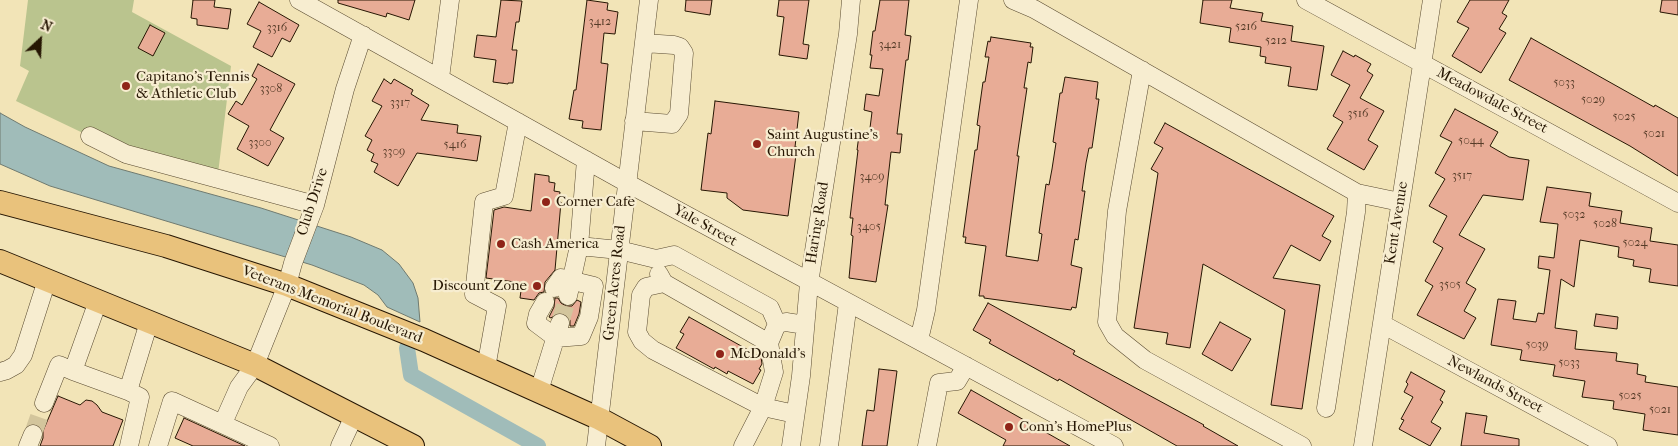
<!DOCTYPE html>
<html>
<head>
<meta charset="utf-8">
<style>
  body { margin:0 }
  #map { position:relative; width:1678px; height:446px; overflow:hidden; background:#f2e4b7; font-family:"IM FELL French Canon",serif }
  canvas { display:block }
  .north { position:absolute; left:15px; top:15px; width:50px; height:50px; -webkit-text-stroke:4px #f7edd0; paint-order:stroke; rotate:25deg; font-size:14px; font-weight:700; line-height:20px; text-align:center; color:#261603 }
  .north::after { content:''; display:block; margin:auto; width:18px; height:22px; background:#261603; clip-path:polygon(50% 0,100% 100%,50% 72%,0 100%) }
</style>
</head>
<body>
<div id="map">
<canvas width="1678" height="446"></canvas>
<div class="north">N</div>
</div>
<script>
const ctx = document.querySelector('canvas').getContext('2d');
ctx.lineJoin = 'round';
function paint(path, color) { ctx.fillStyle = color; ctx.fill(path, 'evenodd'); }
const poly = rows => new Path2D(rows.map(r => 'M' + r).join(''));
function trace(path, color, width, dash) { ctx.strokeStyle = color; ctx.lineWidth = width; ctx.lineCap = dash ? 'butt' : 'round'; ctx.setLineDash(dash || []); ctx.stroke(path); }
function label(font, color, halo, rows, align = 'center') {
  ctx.font = font + ' "IM FELL French Canon",serif'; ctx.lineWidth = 4.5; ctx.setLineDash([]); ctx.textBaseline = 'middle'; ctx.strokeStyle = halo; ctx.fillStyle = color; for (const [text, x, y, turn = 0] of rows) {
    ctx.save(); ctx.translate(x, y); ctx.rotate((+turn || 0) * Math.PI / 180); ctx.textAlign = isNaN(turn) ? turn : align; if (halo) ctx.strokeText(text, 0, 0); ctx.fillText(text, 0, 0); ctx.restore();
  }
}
const green = poly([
  [28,0,134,0,132,12,231,66,217,182,86,145,83,133,16,101,29,71,20,66]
]);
const water = poly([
  [0,113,25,127,109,166,261,208,351,237,382,250,399,264,413,283,418,298,420,322,387,307,378,295,364,285,312,265,50,186,0,164,0,113]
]);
const canal = poly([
  [407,348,411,375,538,446]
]);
const building = poly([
  [193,0,215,0,214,7,231,9,228,29,197,25,197,19,191,18,193,0],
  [338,0,415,0,409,20,387,13,386,17,338,3,338,0],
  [501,0,522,1,519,22,516,22,512,50,517,50,513,83,508,83,508,84,493,82,496,60,474,57,477,35,496,37,501,0],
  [587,0,608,3,607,10,618,12,615,34,604,33,601,63,608,64,601,130,582,128,583,121,569,119,574,90,576,90,587,0],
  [686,0,712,0,710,15,685,11,686,0],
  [779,0,809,0,803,44,809,45,807,59,779,55,784,17,777,16,779,0],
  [880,0,909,0,905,35,911,36,908,60,906,60,897,134,902,134,900,153,891,152,885,205,888,205,876,282,849,278,853,236,851,235,853,218,850,218,858,150,857,150,859,135,869,136,872,112,864,110,866,94,879,96,883,69,870,68,872,55,870,55,873,31,875,31,880,0],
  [1203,0,1232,0,1230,8,1263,13,1261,21,1293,26,1291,41,1324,46,1317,90,1288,86,1291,67,1265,63,1266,57,1260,56,1261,47,1229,42,1231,28,1200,23,1203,0],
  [1470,0,1509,0,1502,13,1507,16,1499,29,1506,33,1481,73,1452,56,1469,28,1457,22,1470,0],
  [1662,0,1678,0,1678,15,1660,12,1662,0],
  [259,2,299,25,290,42,282,38,272,57,253,47,261,31,247,24,259,2],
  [150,25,165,33,153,56,138,48,150,25],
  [991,37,1031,43,1030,47,1033,47,1031,63,1028,62,1024,88,1027,88,1017,156,1019,156,1006,256,1038,261,1042,234,1039,233,1046,184,1049,185,1052,169,1056,143,1053,142,1060,93,1062,93,1065,77,1098,82,1096,99,1099,99,1092,148,1089,148,1086,163,1082,191,1085,191,1078,240,1075,239,1071,265,1082,268,1076,308,1072,307,1071,310,984,298,984,296,979,296,986,246,965,243,966,237,963,237,975,150,977,150,980,126,977,125,983,82,985,82,989,57,985,57,988,41,990,42,991,37],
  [1531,38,1654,107,1655,105,1678,118,1678,176,1630,146,1509,80,1531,38],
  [1343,51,1354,57,1355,55,1371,64,1367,71,1373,75,1360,98,1384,111,1368,140,1378,146,1364,170,1327,149,1343,122,1333,116,1350,85,1331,75,1343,51],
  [258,64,295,84,270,130,284,138,268,166,237,149,249,126,228,114,236,101,242,105,257,79,252,76,258,64],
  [384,79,391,84,394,79,413,90,411,94,429,105,421,120,458,125,457,133,481,136,477,161,417,153,398,186,374,172,378,164,371,161,374,154,367,150,372,140,365,136,382,106,372,101,384,79],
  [715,101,799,112,795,147,797,147,788,216,743,210,727,198,727,193,701,190,708,133,711,134,715,101],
  [1455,109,1498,132,1490,146,1509,157,1529,160,1523,200,1483,195,1459,235,1485,249,1466,283,1476,289,1464,311,1476,318,1464,339,1417,315,1433,286,1425,281,1443,248,1433,242,1447,216,1429,206,1445,179,1435,173,1452,142,1440,136,1455,109],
  [1165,123,1334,216,1322,236,1331,241,1320,261,1291,245,1273,278,1320,285,1302,409,1271,405,1285,310,1203,264,1190,348,1166,344,1168,333,1134,328,1158,173,1151,169,1163,148,1154,143,1165,123],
  [535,174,549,176,549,182,555,183,554,191,560,192,559,202,561,202,555,270,545,282,544,292,539,293,534,300,520,298,522,283,486,278,494,210,504,207,531,211,535,174],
  [1547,187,1591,193,1589,206,1622,211,1620,223,1652,228,1650,241,1678,245,1678,286,1649,282,1651,269,1633,266,1634,260,1618,257,1619,247,1580,240,1574,287,1561,279,1555,328,1577,331,1575,349,1617,353,1616,361,1638,364,1637,374,1646,376,1645,382,1678,387,1678,435,1643,430,1645,414,1613,409,1614,401,1582,397,1585,381,1553,376,1555,365,1520,360,1522,350,1491,345,1498,299,1516,301,1513,319,1536,322,1538,313,1544,314,1550,270,1538,268,1539,256,1554,258,1558,224,1540,222,1547,187],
  [555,298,558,298,561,303,566,306,572,306,577,300,581,302,579,314,574,326,570,326,570,320,564,313,557,313,551,318,549,317,554,307,555,298],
  [988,303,1075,351,1073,354,1204,425,1203,426,1238,446,1177,446,1059,379,1058,381,989,343,991,340,973,330,988,303],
  [1596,314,1618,317,1617,329,1594,326,1596,314],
  [689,317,761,357,762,364,759,369,761,370,753,384,728,371,727,374,715,367,714,369,676,348,684,334,680,332,689,317],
  [1220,322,1251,339,1232,371,1202,354,1220,322],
  [879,369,897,371,887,446,862,446,867,410,874,411,879,369],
  [1411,372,1445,391,1440,400,1443,402,1431,422,1441,428,1430,446,1399,429,1404,420,1401,419,1413,397,1404,392,1408,384,1406,382,1411,372],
  [971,390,1070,446,1003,446,1006,440,958,413,971,390],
  [58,396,80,405,86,400,92,401,97,405,102,412,123,420,113,446,40,446,43,438,43,431,58,396],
  [1466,413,1487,416,1484,433,1519,439,1519,446,1461,446,1466,413],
  [184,418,245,446,193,446,175,438,184,418]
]);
const minorTunnel = poly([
  [560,323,568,296],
  [33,434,44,403]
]);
const minor = poly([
  [299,0,627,183,1114,446],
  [1013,0,1034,9,1357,193,1356,212,1326,408],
  [1306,0,1678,203],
  [1142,70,1117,211,1107,322,1115,336,1145,360,1302,446],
  [440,78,450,0],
  [634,121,672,124,679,114,684,53,680,47,674,45,644,43],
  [90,136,126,154,315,205],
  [1357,193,1400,202],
  [579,246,619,250,656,259,674,255,770,308,777,324],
  [659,274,664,283,769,343],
  [664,283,646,287,641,295,637,332,642,341,653,350,763,407,743,446],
  [568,296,579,246,586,160],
  [98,301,73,371,128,391],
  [545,302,538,314,536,323,556,338,581,336,589,317,594,286,561,278,554,288],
  [1382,324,1608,446],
  [919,340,926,310,969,0],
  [486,368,497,306,474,294,484,202,504,196,518,122],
  [0,372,7,370,16,365,23,355,47,280],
  [539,391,560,323],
  [44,403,59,365,73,371],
  [795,414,763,407,774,372,769,343,777,324,786,322,805,325],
  [223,423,239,387,255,365,287,285,293,263,315,205,345,89,363,35],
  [28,446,33,434],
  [129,446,140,397,128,391,149,322],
  [158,446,172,401,270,446],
  [340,446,354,416],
  [596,446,649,0],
  [791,446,801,376,809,283,848,34,851,0],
  [829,446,848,303],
  [927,446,939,383,957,381,966,366],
  [1363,446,1432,0]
]);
const major = poly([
  [0,202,166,246,287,285,424,340,600,419,650,446],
  [0,261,255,365,413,446]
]);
const markers = [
  [126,86,5,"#8f2418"],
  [757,144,5,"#8f2418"],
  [546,202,5,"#8f2418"],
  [501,244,5,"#8f2418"],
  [537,286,5,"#8f2418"],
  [720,354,5,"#8f2418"],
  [1009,427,5,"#8f2418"]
];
const numberNames = [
  ["3412",600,22],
  ["5216",1246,27],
  ["3316",277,28],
  ["5212",1276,41],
  ["3421",890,45],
  ["5033",1564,83],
  ["3308",271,89],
  ["5029",1593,100],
  ["3317",400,103],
  ["3516",1358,114],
  ["5025",1624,117],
  ["5021",1654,134],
  ["5044",1471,141],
  ["3300",260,143],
  ["5416",455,145],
  ["3309",394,152],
  ["3517",1462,176],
  ["3409",872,177],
  ["5032",1574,215],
  ["5028",1605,224],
  ["3405",869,227],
  ["5024",1635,243],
  ["3505",1450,285],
  ["5039",1537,345],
  ["5033",1569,363],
  ["5025",1630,396],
  ["5021",1660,410]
];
const poiNames = [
  ["Capitano's Tennis",136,77],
  ["& Athletic Club",136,94],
  ["Saint Augustine's",767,135],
  ["Church",767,152],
  ["Corner Cafe",556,202],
  ["Cash America",511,244],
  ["Discount Zone",527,286,"right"],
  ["McDonald's",730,354],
  ["Conn's HomePlus",1019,427]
];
const streetNames = [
  ["Meadowdale Street",1492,101,28],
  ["Club Drive",313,202,-72],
  ["Haring Road",818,223,-81],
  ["Kent Avenue",1397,223,-81],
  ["Yale Street",705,226,29],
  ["Green Acres Road",615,283,-84],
  ["Veterans Memorial Boulevard",332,305,21],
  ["Newlands Street",1495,385,28]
];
paint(green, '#bac48e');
paint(water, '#a0bcb9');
trace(water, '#6f7a70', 1);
trace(canal, '#a0bcb9', 16);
paint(building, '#e8ac96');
trace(building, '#261603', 1);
trace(minorTunnel, '#d3c59c', 18, [18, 9]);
trace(minor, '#594a30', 19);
trace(major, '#261603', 24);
trace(minor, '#f7edd0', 18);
trace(major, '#e9c27c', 22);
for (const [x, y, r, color] of markers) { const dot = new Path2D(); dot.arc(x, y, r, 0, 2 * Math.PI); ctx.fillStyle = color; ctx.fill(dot); trace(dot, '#f7edd0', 2); }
label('12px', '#563c28', null, numberNames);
label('15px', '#261603', '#f7edd0', poiNames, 'left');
label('15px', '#261603', '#f7edd0', streetNames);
</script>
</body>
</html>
